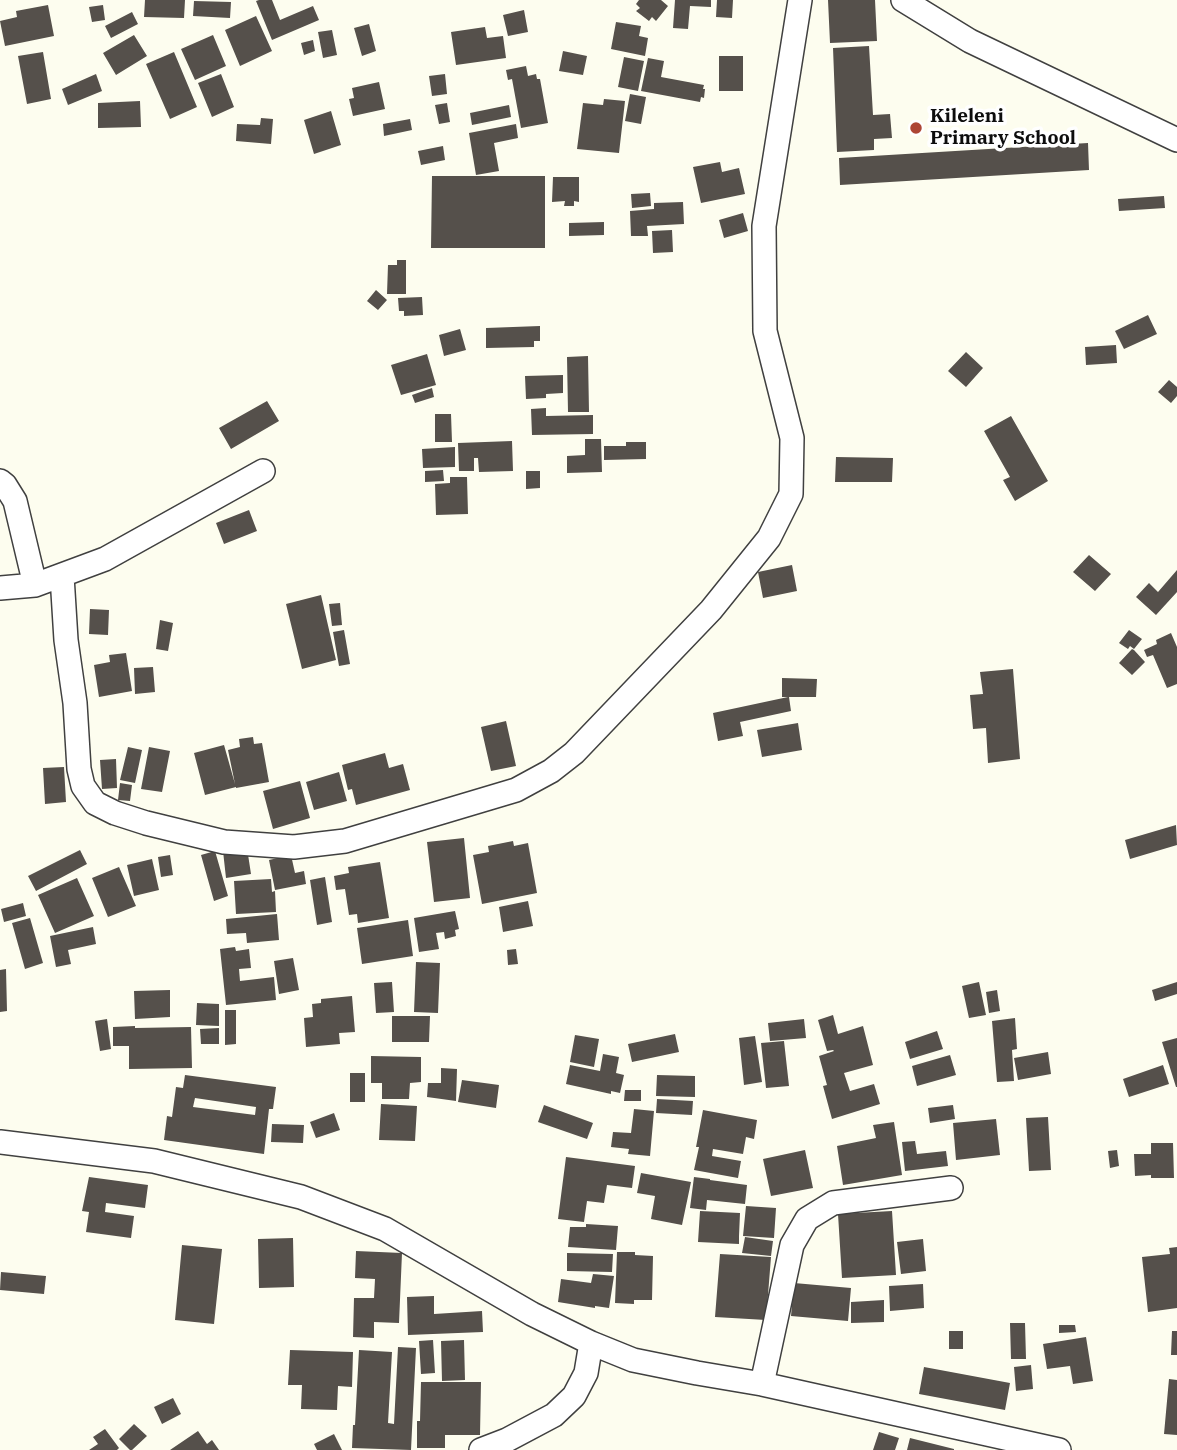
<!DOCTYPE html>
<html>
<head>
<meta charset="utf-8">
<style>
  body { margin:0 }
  canvas { display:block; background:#fdfdef }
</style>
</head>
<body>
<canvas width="1177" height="1450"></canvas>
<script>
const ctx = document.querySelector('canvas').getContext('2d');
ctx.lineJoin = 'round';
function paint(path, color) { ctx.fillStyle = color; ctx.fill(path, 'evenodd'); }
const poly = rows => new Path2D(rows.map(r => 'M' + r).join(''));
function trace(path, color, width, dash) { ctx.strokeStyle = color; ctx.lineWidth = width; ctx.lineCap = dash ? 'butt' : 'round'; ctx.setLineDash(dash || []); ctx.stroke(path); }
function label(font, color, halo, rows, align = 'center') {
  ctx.font = font + ' "IBM Plex Serif",serif'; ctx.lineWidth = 7; ctx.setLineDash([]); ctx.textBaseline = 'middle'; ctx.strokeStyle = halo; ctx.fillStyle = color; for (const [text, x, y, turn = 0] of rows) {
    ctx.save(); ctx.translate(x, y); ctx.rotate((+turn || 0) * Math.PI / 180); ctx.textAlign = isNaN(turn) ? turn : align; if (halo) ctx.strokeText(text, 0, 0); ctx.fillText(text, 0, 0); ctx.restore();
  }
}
const building = poly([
  [145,0,185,0,184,18,144,17],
  [259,0,272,0,280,20,313,6,319,20,272,40,256,1],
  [639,0,661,0,668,6,656,21,652,17,649,21,636,11,640,8,636,4],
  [675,0,711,0,711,7,690,6,688,29,673,28],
  [717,0,733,0,732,18,716,17],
  [828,0,875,0,877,41,830,43],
  [194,1,231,2,230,18,193,16],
  [48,5,54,36,5,46,0,21,17,17,16,11],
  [103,5,105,20,92,22,89,7],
  [524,10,528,32,508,36,503,15],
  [132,12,138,24,111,38,105,26],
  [256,16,272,51,240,66,225,30],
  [616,22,641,26,639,36,648,38,645,56,611,49],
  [369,24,376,51,362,56,354,28],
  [485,27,487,38,503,36,506,58,456,65,451,32],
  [332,30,337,55,323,58,318,32],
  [134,35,147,56,116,75,103,53],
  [213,35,226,66,195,80,181,49],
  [313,40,315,51,304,55,301,43],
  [869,46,873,115,890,114,892,138,874,139,874,150,837,152,833,48],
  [563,51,587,56,583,75,559,71],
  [43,52,51,99,27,104,18,56],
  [174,52,197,107,170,119,146,64],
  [719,56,743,56,743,91,719,91],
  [624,57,644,61,638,91,618,87],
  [648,58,664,61,661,77,704,85,703,89,705,89,704,98,701,97,700,102,641,91],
  [526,66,528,76,536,74,537,79,540,79,548,123,521,128,512,79,508,80,506,70],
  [96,74,102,91,68,105,62,89],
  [221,74,234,107,212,117,198,83],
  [445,74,447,94,432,96,429,76],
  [379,82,385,109,353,116,349,99,354,98,352,88],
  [630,94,646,97,641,124,625,121],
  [604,99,625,101,619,153,577,149,583,103,603,105],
  [140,101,141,127,98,128,98,103],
  [447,103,450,122,439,124,435,105],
  [509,105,511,117,472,125,470,113],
  [331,111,341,145,314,154,304,120],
  [261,118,273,119,271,144,236,141,237,124,260,125],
  [410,119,412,130,384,136,383,124],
  [516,124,518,138,494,143,499,171,476,175,469,133],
  [1088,143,1089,170,840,185,839,158],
  [443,146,445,160,421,165,418,151],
  [720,162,722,172,739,168,745,194,701,203,693,167],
  [432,176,545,176,545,248,431,248],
  [553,177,579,177,579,202,574,201,574,206,564,206,565,201,552,202],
  [650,193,651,206,632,208,631,194],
  [1164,196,1165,208,1119,211,1118,199],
  [683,202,684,224,647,226,648,236,631,236,630,211,654,209,654,203],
  [743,213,748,231,724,238,719,220],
  [604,222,604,235,569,236,569,223],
  [672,230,673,252,653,253,652,231],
  [397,260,406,260,406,294,387,294,388,265,397,265],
  [376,290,387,300,378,310,367,301],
  [422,297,423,315,404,316,404,311,399,311,398,298],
  [1148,315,1157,334,1124,349,1115,331],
  [540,326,540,341,534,341,534,347,486,348,486,328],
  [460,329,466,350,444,356,439,335],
  [1116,345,1117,363,1086,365,1085,347],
  [966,352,983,368,966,387,948,371],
  [427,354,436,385,401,395,391,365],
  [588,356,589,412,568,412,567,357],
  [563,375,563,393,546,394,546,398,526,399,525,376],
  [1169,380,1177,387,1177,396,1171,403,1158,392],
  [432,388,434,397,415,403,412,395],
  [267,401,279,421,231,449,219,428],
  [546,408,546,416,593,415,593,434,532,435,531,409],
  [435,414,451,414,452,442,435,442],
  [1011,416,1048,481,1015,501,1003,480,1010,477,984,431],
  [585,439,601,439,602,472,567,473,567,456,585,455],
  [512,441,513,471,479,472,478,458,474,458,474,471,459,471,458,443],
  [626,442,646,442,646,459,604,460,604,446,626,446],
  [455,447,455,467,423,468,422,449],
  [836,457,893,458,892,482,835,482],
  [443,470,444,481,425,482,425,471],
  [526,471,540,471,540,488,526,489],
  [450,477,467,477,468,514,436,515,435,484,450,483],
  [249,510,257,531,224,544,216,523],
  [1089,555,1111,574,1095,591,1073,572],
  [792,565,797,591,763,598,758,572],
  [1177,570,1177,592,1156,615,1136,597,1149,583,1158,592],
  [321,595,336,660,302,669,286,604],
  [340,603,342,625,332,626,329,604],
  [90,609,109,610,108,635,89,634],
  [160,620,173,623,168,651,156,649],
  [344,630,350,664,339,666,333,632],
  [1129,630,1142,639,1134,649,1130,646,1128,649,1119,643],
  [1171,633,1177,647,1177,684,1167,688,1153,655,1147,657,1144,650,1157,644,1156,640],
  [1132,649,1134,650,1145,662,1132,675,1119,663],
  [126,653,132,691,99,697,94,665,110,662,109,655],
  [153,667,155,692,135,694,134,668],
  [1013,669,1020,759,988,763,986,728,973,729,970,695,983,694,980,672],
  [782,678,817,679,816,697,789,697,791,711,740,722,743,736,718,741,713,713,788,697,782,697],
  [506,721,516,766,491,771,481,727],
  [798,723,802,750,762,757,757,730],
  [253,737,254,744,262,743,269,782,236,788,236,787,205,795,194,753,224,745,235,784,228,750,240,747,239,739],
  [128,747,142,750,135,783,120,780],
  [149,747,170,751,162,792,141,789],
  [385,753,389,768,403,764,410,790,356,805,352,789,348,790,342,765],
  [116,759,117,788,102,789,100,760],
  [64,767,66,802,45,804,43,768],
  [339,772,347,801,314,810,306,782],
  [300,781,310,818,273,829,263,791],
  [120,783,132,785,130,801,118,800],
  [1176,825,1177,845,1130,859,1125,840],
  [464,838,470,898,434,902,427,842],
  [513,841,514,846,528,843,537,893,482,904,473,855,489,852,488,846],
  [247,848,251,874,226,878,223,851],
  [80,850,87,864,36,891,28,876],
  [215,851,228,896,214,901,201,855],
  [170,855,173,875,161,877,158,857],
  [291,855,295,873,304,871,306,884,275,890,269,860],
  [152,859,159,890,134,896,127,865],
  [380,862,389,918,358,923,357,914,349,915,345,889,336,890,334,876,349,873,348,867],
  [119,867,136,906,108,917,92,878],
  [325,877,332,922,317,925,310,880],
  [77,878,94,916,55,933,38,895],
  [271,879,272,892,275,891,276,912,236,914,234,881],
  [528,901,533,926,503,932,499,907],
  [23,903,26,916,4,922,1,909],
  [455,911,459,929,455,930,456,936,445,939,444,932,436,933,439,949,419,952,414,918],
  [277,914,279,940,247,943,246,933,227,934,226,919],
  [30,918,43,963,25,969,12,923],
  [408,920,413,956,362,964,357,928],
  [93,927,96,944,68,950,71,964,56,967,50,936],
  [235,947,236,951,249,949,251,968,239,969,240,981,274,977,276,1000,226,1005,220,949],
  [516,949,518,964,508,965,507,950],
  [293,958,299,990,279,994,274,961],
  [416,962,440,963,438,1013,414,1012],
  [6,969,7,1011,0,1012,0,970],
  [392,982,394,1012,376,1013,374,983],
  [979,982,986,1015,969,1018,962,986],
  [1177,982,1177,994,1155,1001,1152,990],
  [170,990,170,1017,135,1019,134,991],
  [997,990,1000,1011,989,1013,986,992],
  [352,996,355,1032,339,1033,340,1044,306,1047,304,1018,313,1017,312,1004,321,1003,321,999],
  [197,1003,219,1004,219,1026,196,1025],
  [225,1010,236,1010,236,1044,225,1045],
  [833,1015,838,1034,863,1026,873,1065,844,1073,850,1091,874,1084,880,1104,832,1119,823,1086,827,1085,819,1056,834,1051,833,1050,827,1051,818,1020],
  [392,1016,430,1016,429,1042,392,1042],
  [1015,1018,1017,1049,1012,1050,1014,1081,997,1082,992,1021],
  [107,1019,111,1049,100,1051,95,1021],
  [804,1019,806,1038,770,1041,768,1023],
  [135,1026,135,1028,191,1027,192,1068,129,1069,129,1046,113,1046,113,1027],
  [219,1028,219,1044,201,1044,200,1029],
  [937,1031,943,1049,910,1059,905,1042],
  [675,1034,679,1052,632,1062,628,1044],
  [575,1035,599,1039,594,1067,570,1062],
  [755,1036,762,1082,744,1085,739,1038],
  [1177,1038,1177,1087,1176,1087,1162,1042],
  [784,1041,789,1086,766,1088,761,1043],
  [1048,1052,1051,1074,1018,1080,1014,1058],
  [603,1054,619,1057,616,1073,624,1075,620,1093,611,1091,611,1094,566,1084,570,1065,600,1071],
  [950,1055,956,1075,917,1086,912,1066],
  [371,1056,421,1057,421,1082,410,1083,409,1099,382,1099,382,1083,371,1083],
  [1163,1065,1169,1084,1129,1097,1123,1079],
  [441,1068,457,1069,456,1101,427,1097,428,1083,441,1083],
  [350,1073,365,1073,365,1102,350,1102],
  [185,1075,276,1087,273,1109,269,1109,264,1154,164,1140,167,1116,172,1117,176,1087,183,1088],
  [195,1098,256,1107,255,1115,193,1107],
  [657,1075,695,1076,695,1097,656,1096],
  [462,1080,499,1085,496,1108,458,1102],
  [625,1090,641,1090,641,1101,624,1101],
  [657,1099,693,1101,692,1115,656,1113],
  [381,1104,417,1106,415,1141,379,1140],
  [544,1105,593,1123,587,1139,538,1122],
  [953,1105,955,1119,930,1123,928,1108],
  [634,1109,654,1111,650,1156,628,1154,629,1149,611,1147,613,1132,631,1133],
  [703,1110,757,1120,754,1139,746,1137,743,1154,713,1149,712,1156,741,1161,738,1178,694,1170,699,1147,696,1147],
  [334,1113,340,1130,316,1138,310,1122],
  [1048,1117,1051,1170,1029,1171,1026,1118],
  [996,1119,1000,1155,956,1160,953,1123],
  [894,1122,902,1175,843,1185,837,1146,876,1138,873,1125],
  [272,1124,304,1125,303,1143,271,1142],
  [915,1141,917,1154,946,1151,948,1166,905,1171,902,1142],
  [1151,1143,1173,1143,1174,1178,1151,1178,1151,1175,1135,1176,1134,1154,1151,1154],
  [805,1150,813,1188,771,1196,763,1159],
  [1117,1150,1119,1166,1110,1168,1108,1151],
  [566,1157,635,1166,632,1188,607,1185,604,1203,587,1201,584,1222,558,1219],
  [641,1173,691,1182,682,1225,651,1219,655,1196,637,1193],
  [89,1177,148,1185,145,1208,106,1203,105,1212,134,1216,131,1238,86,1232,89,1212,82,1211],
  [694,1177,710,1179,710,1180,747,1185,745,1204,707,1200,706,1210,690,1208],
  [746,1206,776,1208,774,1238,743,1236],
  [700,1211,740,1213,739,1236,737,1236,739,1236,739,1244,698,1242],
  [892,1211,896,1275,842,1278,838,1214],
  [586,1224,618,1226,616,1250,568,1247,570,1227,586,1227],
  [745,1237,773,1241,771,1256,742,1253],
  [293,1238,294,1287,259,1288,258,1239],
  [923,1239,926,1271,901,1274,897,1242],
  [182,1245,222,1249,214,1324,175,1320],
  [1177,1247,1177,1308,1148,1312,1142,1257,1170,1254,1169,1248],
  [356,1251,402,1253,399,1323,374,1322,374,1338,353,1337,354,1298,374,1298,375,1279,355,1278],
  [617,1252,635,1252,635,1255,653,1256,652,1300,634,1300,634,1304,615,1303],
  [567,1253,613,1254,612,1272,567,1271],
  [720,1254,771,1257,766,1320,715,1317],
  [1,1272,46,1276,44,1294,0,1290],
  [593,1274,614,1276,609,1308,595,1306,595,1308,558,1302,561,1279,591,1283],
  [794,1283,851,1288,848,1321,791,1316],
  [923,1284,924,1308,890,1311,889,1286],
  [434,1296,434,1314,482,1311,483,1332,408,1335,407,1297],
  [884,1300,884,1322,851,1323,851,1302],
  [1010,1323,1025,1323,1026,1359,1011,1359],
  [1059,1325,1075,1325,1076,1332,1059,1333],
  [949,1331,963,1331,963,1349,949,1349],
  [1172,1331,1177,1331,1177,1355,1171,1355],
  [1086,1337,1093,1381,1073,1384,1070,1366,1047,1369,1043,1344],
  [433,1340,435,1373,421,1374,419,1341],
  [464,1340,465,1380,442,1381,441,1341],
  [398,1347,416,1348,411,1450,352,1448,353,1425,355,1425,359,1350,392,1352,388,1423,394,1424],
  [290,1350,353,1352,352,1387,338,1386,337,1410,301,1409,302,1385,288,1385],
  [1031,1365,1033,1389,1016,1391,1014,1367],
  [924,1367,1010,1383,1005,1410,919,1394],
  [1169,1379,1177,1380,1177,1435,1164,1434],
  [421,1382,481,1382,480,1435,445,1435,445,1448,417,1448,417,1421,420,1421],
  [173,1398,181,1414,162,1424,154,1407],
  [134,1424,147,1436,132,1450,130,1450,119,1439],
  [105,1429,119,1448,117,1450,89,1450,98,1444,93,1437],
  [198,1431,207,1444,212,1440,219,1450,170,1450],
  [879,1432,899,1438,895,1450,873,1450],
  [334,1434,342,1450,317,1450,314,1444],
  [910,1438,954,1449,954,1450,907,1450]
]);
const minor = poly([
  [903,0,970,41,1177,140],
  [0,481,5,485,15,501,35,585],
  [62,576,66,640,75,703,79,769,83,786,95,803,115,813,146,823,224,842,294,847,345,841,516,790,551,771,574,753,711,610,769,538,791,494,792,438,765,331,764,226,800,0],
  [0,588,35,585,105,559,263,471],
  [0,1142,154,1161,301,1197,385,1229,532,1314,591,1343,633,1360,697,1373,762,1384,1059,1450],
  [762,1384,792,1245,807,1219,833,1203,951,1188],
  [481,1450,507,1440,554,1415,574,1396,586,1373,591,1343]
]);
const markers = [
  [916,128,7,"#ad4635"]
];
const poiNames = [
  ["Kileleni",930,117],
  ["Primary School",930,139]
];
paint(building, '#55504b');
trace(minor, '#404040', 26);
trace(minor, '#fff', 23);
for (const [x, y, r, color] of markers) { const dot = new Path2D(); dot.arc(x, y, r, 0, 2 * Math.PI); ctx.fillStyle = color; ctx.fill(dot); trace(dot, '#fff', 2.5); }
label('bold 19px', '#0d0d0d', '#fff', poiNames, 'left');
</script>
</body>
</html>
